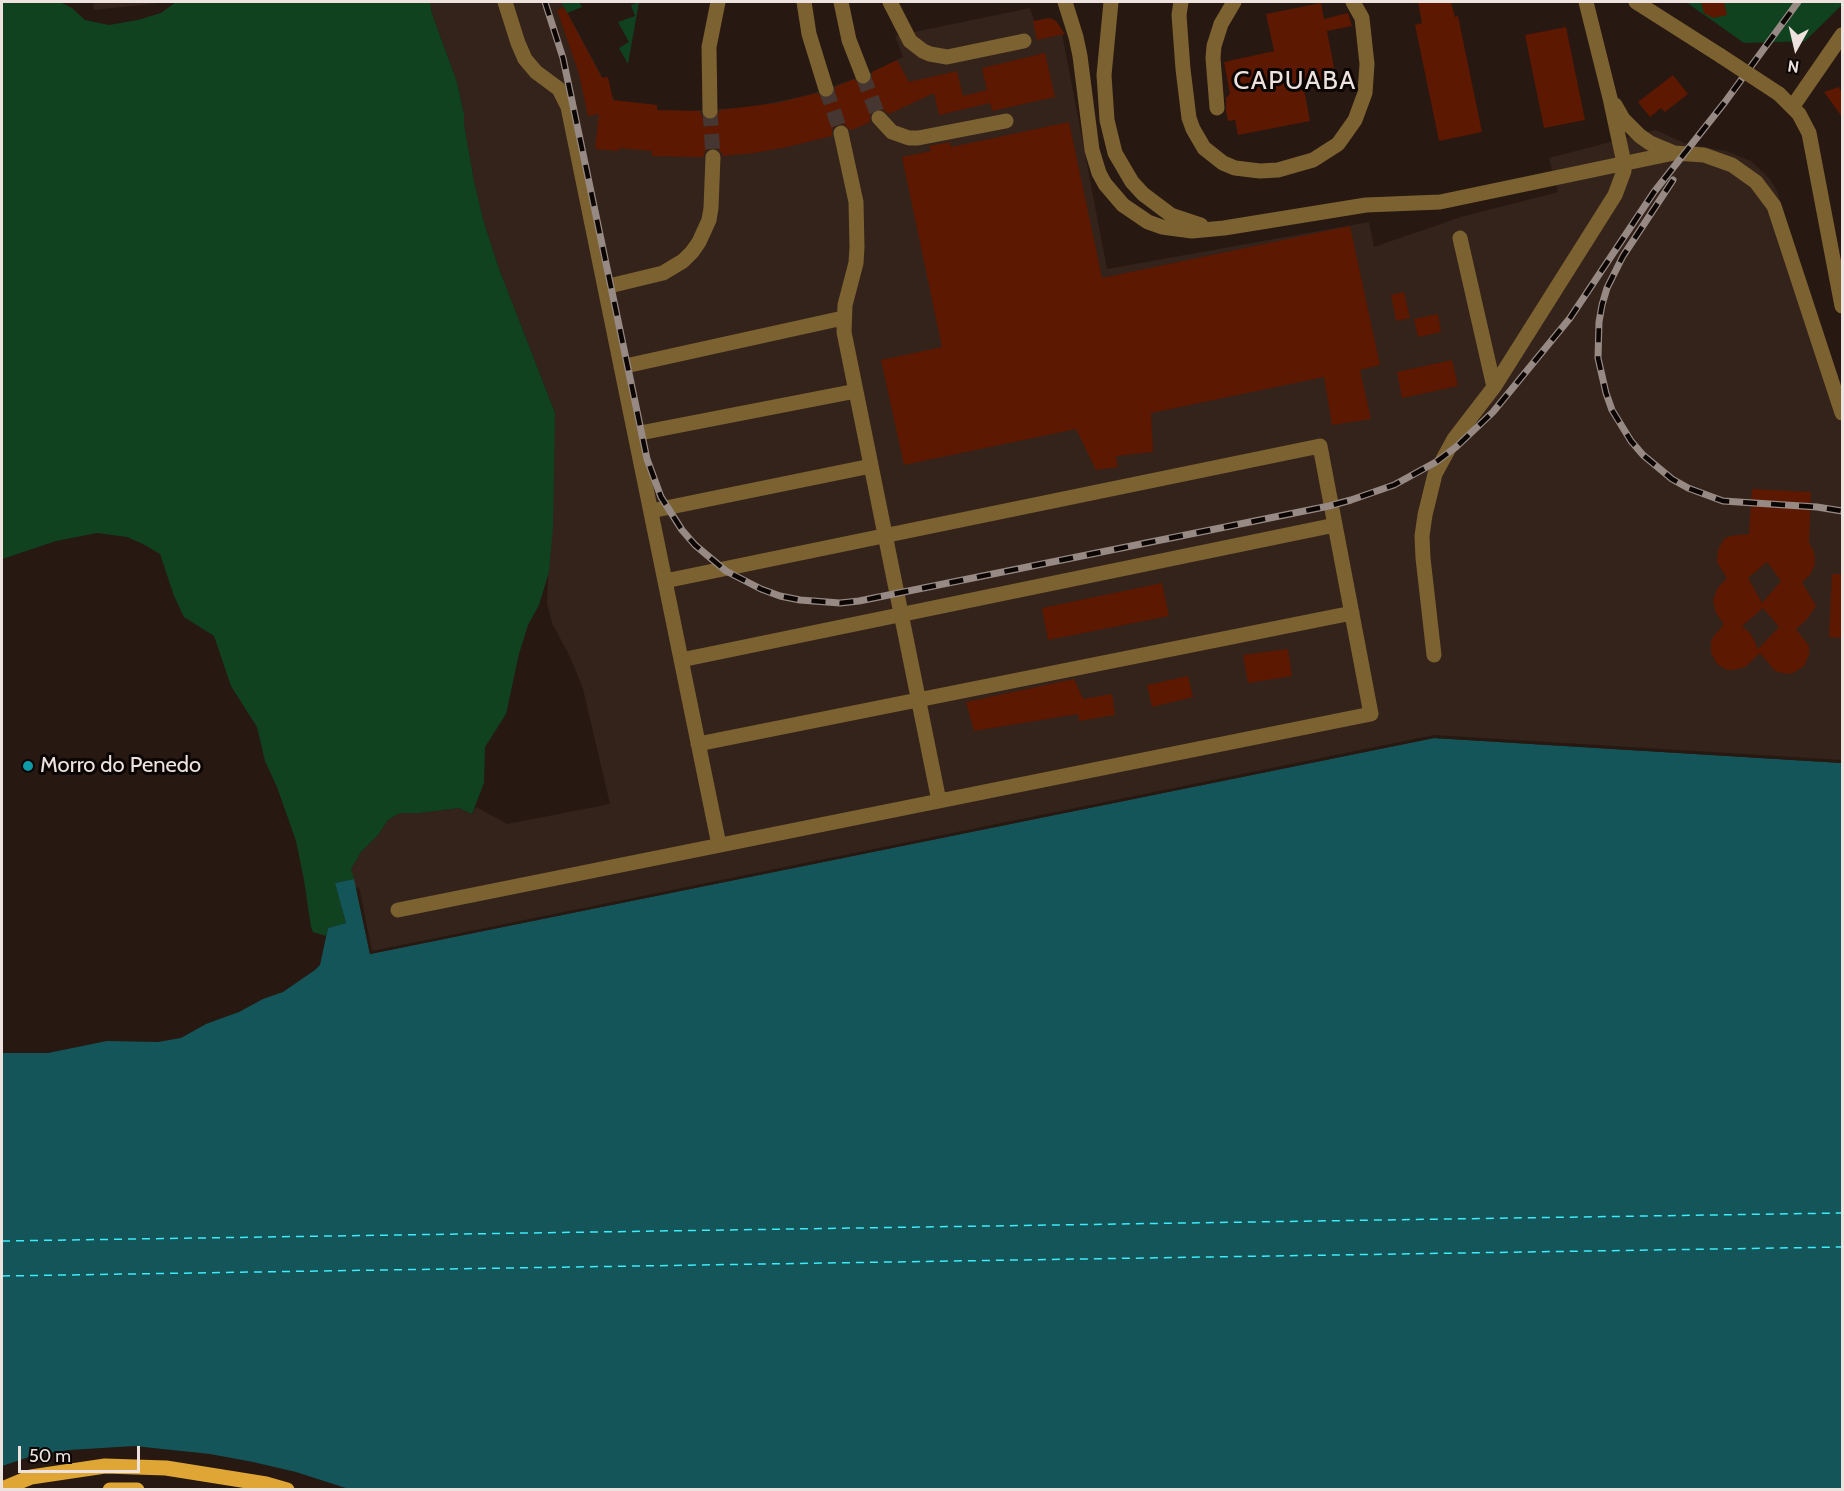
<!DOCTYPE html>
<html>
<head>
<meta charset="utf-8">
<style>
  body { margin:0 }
  #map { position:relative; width:1844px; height:1491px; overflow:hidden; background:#271812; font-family:Cabin,sans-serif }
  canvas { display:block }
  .frame { position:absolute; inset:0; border:3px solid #eee2de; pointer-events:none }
  .north { position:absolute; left:1766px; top:18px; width:60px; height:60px; -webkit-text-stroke:4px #0b0504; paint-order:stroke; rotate:188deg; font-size:16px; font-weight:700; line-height:24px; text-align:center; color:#eee2de }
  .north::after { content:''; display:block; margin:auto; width:21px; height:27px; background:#eee2de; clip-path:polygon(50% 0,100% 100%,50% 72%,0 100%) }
  .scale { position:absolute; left:18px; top:1446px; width:122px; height:27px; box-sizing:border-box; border:3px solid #eee2de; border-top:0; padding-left:8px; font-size:18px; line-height:21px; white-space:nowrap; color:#eee2de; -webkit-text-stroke:4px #0b0504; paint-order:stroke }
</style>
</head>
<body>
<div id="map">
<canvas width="1844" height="1491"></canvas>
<div class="frame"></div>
<div class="north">N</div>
<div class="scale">50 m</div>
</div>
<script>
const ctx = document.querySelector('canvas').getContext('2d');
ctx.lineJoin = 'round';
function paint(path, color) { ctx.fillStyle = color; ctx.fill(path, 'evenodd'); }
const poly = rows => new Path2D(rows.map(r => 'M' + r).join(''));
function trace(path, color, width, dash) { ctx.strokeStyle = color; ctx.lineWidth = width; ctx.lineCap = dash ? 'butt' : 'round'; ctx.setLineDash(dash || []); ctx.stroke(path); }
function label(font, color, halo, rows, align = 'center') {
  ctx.font = font + ' Cabin,sans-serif'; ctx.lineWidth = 6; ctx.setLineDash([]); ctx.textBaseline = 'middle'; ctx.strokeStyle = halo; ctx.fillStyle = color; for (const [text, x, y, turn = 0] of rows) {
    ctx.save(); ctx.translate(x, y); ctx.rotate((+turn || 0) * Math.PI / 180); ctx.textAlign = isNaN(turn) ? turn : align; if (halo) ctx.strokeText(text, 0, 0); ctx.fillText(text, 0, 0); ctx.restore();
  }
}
const industrial = poly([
  [88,2,159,2,159,3,94,10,93,2],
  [430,2,562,2,615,101,657,105,657,110,687,111,752,107,808,95,868,74,903,57,895,36,1030,8,1034,21,1050,18,1061,28,1107,269,1369,222,1374,247,1461,217,1558,192,1549,158,1656,130,1684,143,1726,151,1751,161,1770,179,1777,191,1842,388,1842,763,1434,738,370,954,351,869,361,852,378,835,388,820,400,813,420,813,459,808,472,814,476,807,507,824,610,804,583,689,570,657,552,623,547,603,555,413,498,266,483,219,474,181,464,124,464,114,457,82,432,14]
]);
const green = poly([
  [2,2,60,2,72,8,85,20,109,25,138,20,161,13,176,2,430,2,432,14,457,82,464,114,464,124,474,181,483,219,498,266,555,413,553,527,549,572,539,605,528,625,519,654,506,714,485,747,484,783,472,814,459,808,420,813,400,813,388,820,378,835,361,852,351,869,354,879,335,883,346,923,328,928,326,936,313,932,311,927,304,880,296,841,277,787,265,761,257,727,231,686,214,636,184,617,174,596,160,554,143,544,127,537,97,533,56,541,2,559],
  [561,2,579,2,582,7,567,13],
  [639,2,628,64,619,48,629,42,618,22,635,16,631,5],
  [1686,2,1842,2,1842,5,1805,41,1744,43]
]);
const water = poly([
  [1434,738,1842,763,1842,1489,352,1490,296,1472,253,1462,210,1454,134,1446,69,1450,35,1455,2,1466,2,1053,48,1053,107,1041,158,1042,181,1038,206,1024,239,1012,263,999,283,992,315,970,320,965,328,928,346,923,335,883,354,879,370,954]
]);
const pier = poly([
  [1434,735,1842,760,1842,763,1434,738,370,954,356,888,359,887,372,951]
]);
const ferry = poly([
  [2,1241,1842,1213],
  [2,1276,1842,1247]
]);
const building = poly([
  [1418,2,1451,2,1455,17,1458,16,1482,132,1439,141,1415,25,1422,23],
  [1701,2,1724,2,1727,15,1713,18,1704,13],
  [1321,3,1324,19,1348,13,1352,26,1327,31,1336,78,1303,84,1310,121,1238,135,1235,120,1228,121,1226,111,1226,98,1230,94,1224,62,1274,51,1266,14],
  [564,7,602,78,608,77,613,100,657,105,657,110,700,111,702,116,710,121,715,119,720,110,777,103,817,93,823,98,829,98,835,92,835,87,854,79,861,85,867,85,872,78,872,72,897,60,909,82,957,71,963,96,987,90,982,68,1045,53,1055,97,992,111,990,103,939,115,934,93,889,114,882,109,876,109,870,115,870,122,854,129,850,130,844,124,838,124,832,129,832,136,787,147,754,153,723,156,719,149,713,147,705,151,703,157,687,157,652,156,652,151,619,148,619,151,595,149,599,114,588,116,579,74,557,10],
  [1050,18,1056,21,1065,34,1037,40,1033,21],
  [1566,27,1585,120,1544,128,1525,35],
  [1673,75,1688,94,1665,112,1661,108,1650,117,1638,102],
  [1839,87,1842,93,1842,117,1824,92],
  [1069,122,1102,278,1350,226,1380,365,1360,370,1371,419,1332,425,1324,377,1151,413,1153,452,1116,456,1118,467,1096,470,1076,429,904,465,881,360,942,347,902,157,931,151,929,146,950,142,951,147],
  [1404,292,1410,318,1396,321,1391,295],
  [1438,314,1441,332,1418,337,1414,319],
  [1452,360,1458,386,1402,398,1397,372],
  [1752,489,1811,492,1809,543,1814,552,1815,564,1810,575,1802,582,1816,606,1806,620,1796,629,1809,646,1809,655,1804,666,1793,673,1787,674,1775,671,1760,653,1745,667,1734,670,1727,670,1717,664,1711,653,1711,641,1714,636,1724,624,1716,613,1713,601,1717,589,1727,578,1717,562,1718,550,1724,539,1730,536,1749,534],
  [1767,562,1781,581,1762,603,1748,578],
  [1763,608,1779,627,1758,649,1751,634,1742,626],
  [1832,574,1842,574,1842,638,1829,637],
  [1162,583,1169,616,1048,640,1042,608],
  [1288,649,1292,676,1248,683,1243,655],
  [1188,676,1193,697,1152,707,1147,685],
  [1074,679,1083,699,1112,694,1115,715,1079,721,1078,714,974,731,966,702]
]);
const minorTunnel = poly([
  [863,76,879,118],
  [826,89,841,133],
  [710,111,713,157]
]);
const minor = poly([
  [505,2,518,43,525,59,536,72,559,89,568,107,719,845],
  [804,2,809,34,826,89],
  [841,2,849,40,863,76],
  [890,2,910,41,923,51,930,54,947,57,1024,41],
  [1065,2,1076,37,1080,56,1092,150,1099,173,1105,184,1123,205,1148,222,1162,227,1192,231,1224,228,1366,205,1440,202,1674,153,1704,155,1732,165,1756,182,1774,206,1842,413],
  [1111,2,1104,75,1107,120,1115,153,1132,182,1143,194,1171,215,1201,225],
  [1181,2,1179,15,1183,69,1189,118,1193,129,1204,148,1223,163,1235,168,1260,171,1278,170,1313,160,1338,144,1355,120,1365,93,1367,64,1362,18,1353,2],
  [1636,2,1721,56],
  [1779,94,1799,114,1809,133,1842,306],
  [1615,105,1623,119,1640,136,1650,143,1674,153],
  [1793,106,1842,35],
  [1217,108,1213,58,1214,46,1221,24,1234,2],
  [710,111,709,47,718,2],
  [879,118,892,132,909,138,918,138,1006,121],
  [841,133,856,202,857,247,856,263,845,305,844,332,939,801],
  [1460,238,1494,387],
  [605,287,663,273,683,261,692,252,699,242,709,220,711,208,713,157],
  [621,367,843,318],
  [635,434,856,391],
  [651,511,871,466],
  [1434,655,1423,558,1422,536,1425,515,1435,474,1454,439,1494,387,1615,195,1624,171,1624,163,1610,98,1586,2],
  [681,660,1335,525],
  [698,744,1352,613],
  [398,910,1371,714,1320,446,665,581]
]);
const major = poly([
  [2,1489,31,1477,105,1466,166,1468,266,1484,287,1490],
  [110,1490,137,1490]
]);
const rail = poly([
  [545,2,563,58,647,459,661,497,682,530,695,545,726,571,761,589,780,596,800,600,840,603,859,601,1329,506,1351,500,1394,485,1436,462,1456,447,1493,412,1570,318,1654,192,1725,102,1798,2],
  [1673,180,1623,256,1607,288,1602,305,1599,322,1598,358,1606,393,1612,410,1631,441,1643,455,1672,479,1688,488,1723,501,1817,507,1842,511]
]);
const minorBridge = poly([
  [1721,56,1779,94]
]);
const markers = [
  [28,766,6,"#0f9aa8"]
];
const poiNames = [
  ["Morro do Penedo",40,766]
];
const quarterNames = [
  ["CAPUABA",1295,81]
];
paint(industrial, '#33231a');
paint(green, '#104220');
paint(water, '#14555a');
paint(pier, '#271812');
trace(ferry, '#3eebf9', 1.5, [8, 6]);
paint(building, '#5c1800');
trace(minorTunnel, '#453631', 15, [15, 8]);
trace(minor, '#7c6131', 15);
trace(major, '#dfa635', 15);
trace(rail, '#978984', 7);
trace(rail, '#0b0504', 4.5, [14]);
trace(minorBridge, '#7c6131', 15);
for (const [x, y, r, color] of markers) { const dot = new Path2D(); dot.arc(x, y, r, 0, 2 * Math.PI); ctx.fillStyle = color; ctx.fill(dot); trace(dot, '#0b0504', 2); }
label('22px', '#eee2de', '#0b0504', poiNames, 'left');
ctx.letterSpacing = '1.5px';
label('26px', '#eee2de', '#0b0504', quarterNames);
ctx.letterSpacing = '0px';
</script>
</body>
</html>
